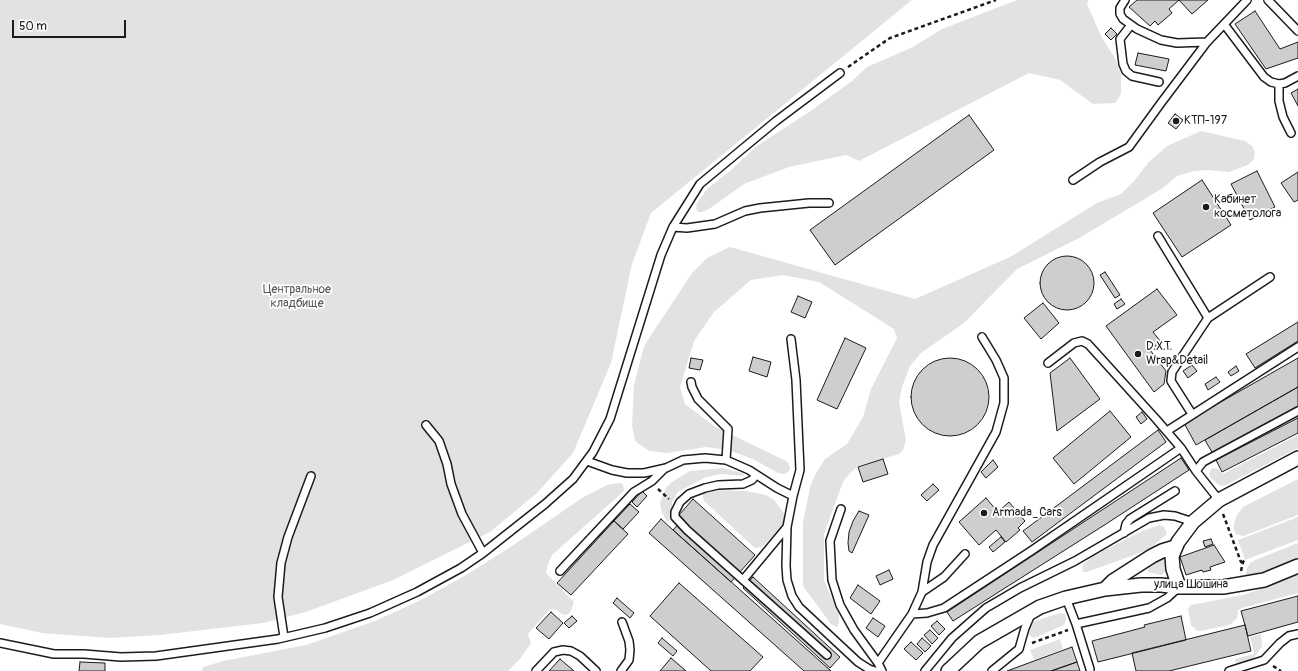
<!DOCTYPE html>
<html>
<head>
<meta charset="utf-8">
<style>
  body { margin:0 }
  #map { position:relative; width:1298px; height:671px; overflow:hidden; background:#fff; font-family:Pangolin,sans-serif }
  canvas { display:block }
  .scale { position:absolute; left:12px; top:20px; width:114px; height:18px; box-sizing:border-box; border:2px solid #1c1c1c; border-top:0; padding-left:5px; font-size:12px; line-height:14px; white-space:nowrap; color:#1c1c1c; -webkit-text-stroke:3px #fff; paint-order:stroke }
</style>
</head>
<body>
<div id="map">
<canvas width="1298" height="671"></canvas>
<div class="scale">50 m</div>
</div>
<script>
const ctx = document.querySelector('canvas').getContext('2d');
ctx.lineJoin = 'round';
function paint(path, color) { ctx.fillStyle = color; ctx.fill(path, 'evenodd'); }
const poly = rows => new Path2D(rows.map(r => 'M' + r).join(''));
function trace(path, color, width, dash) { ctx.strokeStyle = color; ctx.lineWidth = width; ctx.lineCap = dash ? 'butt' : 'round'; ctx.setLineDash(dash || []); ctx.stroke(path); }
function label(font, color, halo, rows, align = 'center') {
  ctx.font = font + ' Pangolin,sans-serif'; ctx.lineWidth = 3.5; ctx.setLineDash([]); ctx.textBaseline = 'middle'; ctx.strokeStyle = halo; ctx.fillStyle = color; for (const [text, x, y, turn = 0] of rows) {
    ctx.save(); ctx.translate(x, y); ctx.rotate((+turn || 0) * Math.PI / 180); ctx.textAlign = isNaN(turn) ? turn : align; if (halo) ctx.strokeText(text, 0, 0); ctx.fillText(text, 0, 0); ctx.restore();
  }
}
const green = poly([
  [0,0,912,0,651,213,632,264,611,363,573,453,537,493,490,532,393,580,306,612,263,623,160,635,110,638,42,633,0,624],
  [1017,0,1088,0,1087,4,1095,22,1102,38,1115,58,1121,74,1121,94,1115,103,1093,104,1060,80,1029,73,859,161,846,155,789,167,744,184,709,209,702,212,698,212,696,209,697,203,708,188,730,171,757,146,812,110,852,81,867,67,913,47,942,29],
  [1201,131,1245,141,1252,146,1255,152,1254,159,1248,165,1229,172,1208,170,1194,171,1177,176,1163,188,1081,237,1017,269,964,323,921,353,910,366,902,387,899,402,906,440,903,450,899,454,858,466,850,473,843,482,824,534,824,580,839,615,839,622,837,627,831,624,803,586,803,522,806,508,810,487,816,473,825,459,847,444,863,417,871,389,897,338,894,329,819,282,783,275,751,280,714,312,694,341,680,387,685,404,714,426,786,461,789,464,790,469,788,472,784,474,778,473,753,459,728,450,706,447,667,453,649,451,635,441,632,426,634,385,644,346,692,273,707,258,730,247,915,299,1010,257,1097,203,1121,194,1134,181,1149,162,1167,146],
  [1298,435,1298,448,1230,483,1224,486,1219,485,1211,478,1209,474,1211,469,1213,468,1218,469,1223,474],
  [723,468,743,473,744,475,743,476,721,474,706,477,678,492,672,502,672,519,667,522,661,510,660,503,666,488,672,482,690,471],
  [1298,479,1298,515,1243,536,1236,534,1234,529,1234,523,1237,515,1243,507],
  [619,483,623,484,624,491,552,555,548,564,546,573,574,602,571,611,568,614,563,615,557,610,550,609,528,634,531,643,520,659,508,671,202,671,203,667,223,661,306,645,375,621,421,600,466,575,512,546,582,498,607,485],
  [712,490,746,491,766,495,774,500,784,513,784,520,781,527,762,547,755,548,704,501,703,497,703,494],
  [1298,517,1298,540,1245,560,1238,540],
  [1160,525,1164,527,1167,534,1153,546,1145,551,1087,572,1083,572,1082,566,1091,557,1142,531],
  [1298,543,1298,560,1245,578,1247,568,1250,563,1255,560],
  [1164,558,1165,558,1166,571,1163,574,1161,575,1148,572,1148,569,1149,566],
  [1298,573,1298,593,1242,608,1238,610,1237,618,1231,624,1225,626,1200,631,1197,631,1191,625,1188,609,1191,605,1243,595,1274,584],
  [1060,613,1065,614,1066,619,1064,625,1034,638,1029,635,1030,625,1035,621],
  [1261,634,1262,646,1254,658,1246,663,1240,664,1235,662,1235,659,1254,654,1250,637],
  [1060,639,1063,649,1034,660,1030,650]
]);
const building = poly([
  [1137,0,1179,0,1169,9,1172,13,1158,25,1155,21,1150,26,1129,7,1137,0],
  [1179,0,1208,0,1192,14,1179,0],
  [1255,11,1280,49,1298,42,1298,58,1266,69,1235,24,1255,11],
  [1111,28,1117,34,1111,40,1105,34,1111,28],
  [1138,53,1169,59,1166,71,1135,65,1138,53],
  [1298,89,1298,106,1291,93,1298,89],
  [1175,114,1183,120,1176,129,1168,123,1175,114],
  [969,115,994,150,835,265,810,230,969,115],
  [1257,171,1275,207,1250,220,1231,184,1257,171],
  [1298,172,1298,200,1294,202,1281,183,1298,172],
  [1202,180,1231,225,1182,257,1153,213,1202,180],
  '1040 283a27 27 0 1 1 54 0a27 27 0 1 1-54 0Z',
  [1105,272,1120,295,1115,298,1100,275,1105,272],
  [1157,289,1177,315,1153,332,1161,342,1150,350,1166,371,1164,384,1154,392,1106,326,1157,289],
  [798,296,812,302,805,318,791,312,798,296],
  [1121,299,1125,304,1117,309,1114,304,1121,299],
  [1043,303,1059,323,1041,339,1024,318,1043,303],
  [1298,322,1298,341,1255,368,1246,354,1298,322],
  [845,338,866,348,837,409,817,400,845,338],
  [753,357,771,362,767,377,749,371,753,357],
  [691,358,703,360,700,370,689,368,691,358],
  [1070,358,1100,399,1057,431,1050,373,1070,358],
  [1298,358,1298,387,1196,445,1184,423,1298,358],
  '911 397a39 39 0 1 1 78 0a39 39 0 1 1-78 0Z',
  [1192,365,1197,371,1188,378,1183,371,1192,365],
  [1236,366,1239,371,1231,376,1228,372,1236,366],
  [1216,377,1220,382,1208,390,1205,384,1216,377],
  [1298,387,1298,406,1213,454,1205,440,1298,387],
  [1110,411,1131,437,1074,484,1053,458,1110,411],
  [1142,412,1147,419,1141,424,1136,417,1142,412],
  [1298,418,1298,433,1222,472,1216,460,1298,418],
  [1158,430,1166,442,1032,542,1023,531,1158,430],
  [1181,458,1189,470,1106,524,953,621,947,612,1181,458],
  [883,459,888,474,863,482,858,467,883,459],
  [993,460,998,467,986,478,981,472,993,460],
  [933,484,939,490,927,501,921,495,933,484],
  [642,491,647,496,637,507,632,502,642,491],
  [986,498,998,512,1009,502,1025,521,1018,528,1020,530,1006,542,996,530,979,545,959,522,986,498],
  [693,499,755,555,731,582,673,530,683,519,679,515,693,499],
  [630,504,639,512,623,529,614,521,630,504],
  [859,511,869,515,852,553,849,551,848,543,849,532,853,521,859,511],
  [661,519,673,530,831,671,804,671,649,533,661,519],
  [614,521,628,534,571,595,557,583,614,521],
  [1001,537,1005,542,993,552,989,547,1001,537],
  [1211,539,1213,544,1205,547,1203,541,1211,539],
  [1214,545,1225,562,1210,567,1211,570,1203,572,1202,570,1186,575,1180,557,1214,545],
  [889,570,893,579,880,585,876,576,889,570],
  [753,577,840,657,830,668,743,588,753,577],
  [679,583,763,657,750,671,711,671,650,616,679,583],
  [858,585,880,601,871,614,850,598,858,585],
  [1298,596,1298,622,1248,636,1241,611,1298,596],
  [617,598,634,613,630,618,613,603,617,598],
  [551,612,563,623,549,639,536,628,551,612],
  [572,616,577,621,569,628,564,623,572,616],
  [1181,616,1186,640,1098,662,1092,641,1145,627,1144,625,1181,616],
  [873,618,885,626,878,637,866,628,873,618],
  [937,621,945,629,939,635,931,626,937,621],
  [1245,625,1251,651,1169,671,1136,671,1132,653,1245,625],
  [930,630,938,638,932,644,924,635,930,630],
  [662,638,677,651,673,656,658,643,662,638],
  [922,638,931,646,925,652,917,644,922,638],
  [911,642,923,653,916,660,904,649,911,642],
  [1072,647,1077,662,1051,671,1007,671,1072,647],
  [671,658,686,671,660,671,671,658],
  [560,659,574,671,549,671,560,659],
  [80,662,105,663,105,671,79,671,80,662],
  [1077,662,1080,671,1051,671,1077,662]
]);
const path = poly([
  [848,67,890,38,996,0],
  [658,489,669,499],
  [1223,514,1241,562,1243,562],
  [1241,571,1243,562,1245,560],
  [1032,643,1068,630],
  [1273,666,1281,671]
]);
const lane = poly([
  [1125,0,1120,8,1120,14,1123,19,1137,29,1161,40,1177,43,1207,42],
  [1268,0,1298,31],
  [1224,24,1264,77,1271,82,1279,84,1285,83,1298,76],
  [1131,25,1120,39,1123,64,1126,71,1132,76,1159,82],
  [1279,84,1279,101,1283,117,1291,133],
  [1073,180,1100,162,1129,147,1161,103,1207,42,1247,0],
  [673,227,687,228,715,224,745,211,760,208,809,203,829,203],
  [1158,236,1208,318],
  [791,339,796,380,800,470,793,496],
  [1048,363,1074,343,1082,341,1088,344,1156,419,1181,448,1196,471,1219,500],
  [691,382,692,387,698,399,728,429,726,460],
  [1192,414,1171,381,1172,372,1208,318,1270,277],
  [426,425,439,441,447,464,451,484,462,514,483,553],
  [1167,431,1298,347],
  [587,461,612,470,627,473,644,473,666,468,683,460,705,458,726,460,749,470,777,488,793,496,787,527,786,566,787,580,792,596,799,607,858,662,869,669,875,671],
  [1196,471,1203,462,1298,411],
  [756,475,752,480,743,484,718,485,705,488,689,494,680,502,675,512,675,517,687,530,827,655],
  [841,509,830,541,832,580,840,605,854,630,878,663],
  [1124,533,1126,524,1130,519,1175,491],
  [560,571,634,492,652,481,664,469],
  [743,580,787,527],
  [922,592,944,577,965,554],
  [1066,598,1076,624,1149,608,1167,598,1179,587],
  [912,614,927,613,944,608,1031,551,1181,448],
  [1076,624,1090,669],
  [284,637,278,597,281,563,288,537,311,476],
  [0,643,54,654,84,654,121,657,156,656,278,639,325,628,370,613,417,592,461,568,483,553,545,504,573,479,593,452,610,419,661,255,673,227,700,184,776,121,840,73],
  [536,671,554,652,563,650,571,651,580,656,596,671],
  [621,671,629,660,630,650,629,641,622,622],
  [882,671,878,663,912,614,922,592,927,562,933,545,996,432,1004,403,1004,378,996,360,982,337],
  [925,671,952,638,986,608,1020,588,1075,561,1149,518,1164,515,1175,516,1193,522],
  [992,671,1019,649,1025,628,1031,614],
  [1229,671,1264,660,1280,643,1289,636,1298,634]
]);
const street = poly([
  [1179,587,1173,569,1172,556,1178,542,1193,522,1219,500,1298,458],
  [1105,589,1113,581,1152,556,1162,551,1175,547],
  [948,671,979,642,1040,607,1066,598,1105,589,1141,585,1161,585,1179,587,1223,587,1264,580,1298,566]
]);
const markers = [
  [1176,121,4,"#1c1c1c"],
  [1206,207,4,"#1c1c1c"],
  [1138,354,4,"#1c1c1c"],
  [984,513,4,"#1c1c1c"]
];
const poiNames = [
  ["КТП-197",1184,121],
  ["Кабинет",1214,200],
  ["косметолога",1214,214],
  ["D.X.T.",1146,347],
  ["Wrap&Detail",1146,361],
  ["Armada_Cars",992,513]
];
const parkNames = [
  ["Центральное",297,290],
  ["кладбище",297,304]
];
const streetNames = [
  ["улица Шошина",1191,585]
];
paint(green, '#e2e2e2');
paint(building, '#cecece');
trace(building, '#1c1c1c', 1);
trace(lane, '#1c1c1c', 10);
trace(street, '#1c1c1c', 16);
trace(path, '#1c1c1c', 2.5, [4, 3]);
trace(lane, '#fff', 7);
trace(street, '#fff', 13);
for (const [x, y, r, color] of markers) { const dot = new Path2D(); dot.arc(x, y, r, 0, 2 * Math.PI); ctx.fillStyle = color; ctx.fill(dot); trace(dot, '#fff', 1.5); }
label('12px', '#1c1c1c', '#fff', poiNames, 'left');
label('12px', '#575757', '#fff', parkNames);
label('12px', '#1c1c1c', '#fff', streetNames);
</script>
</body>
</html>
